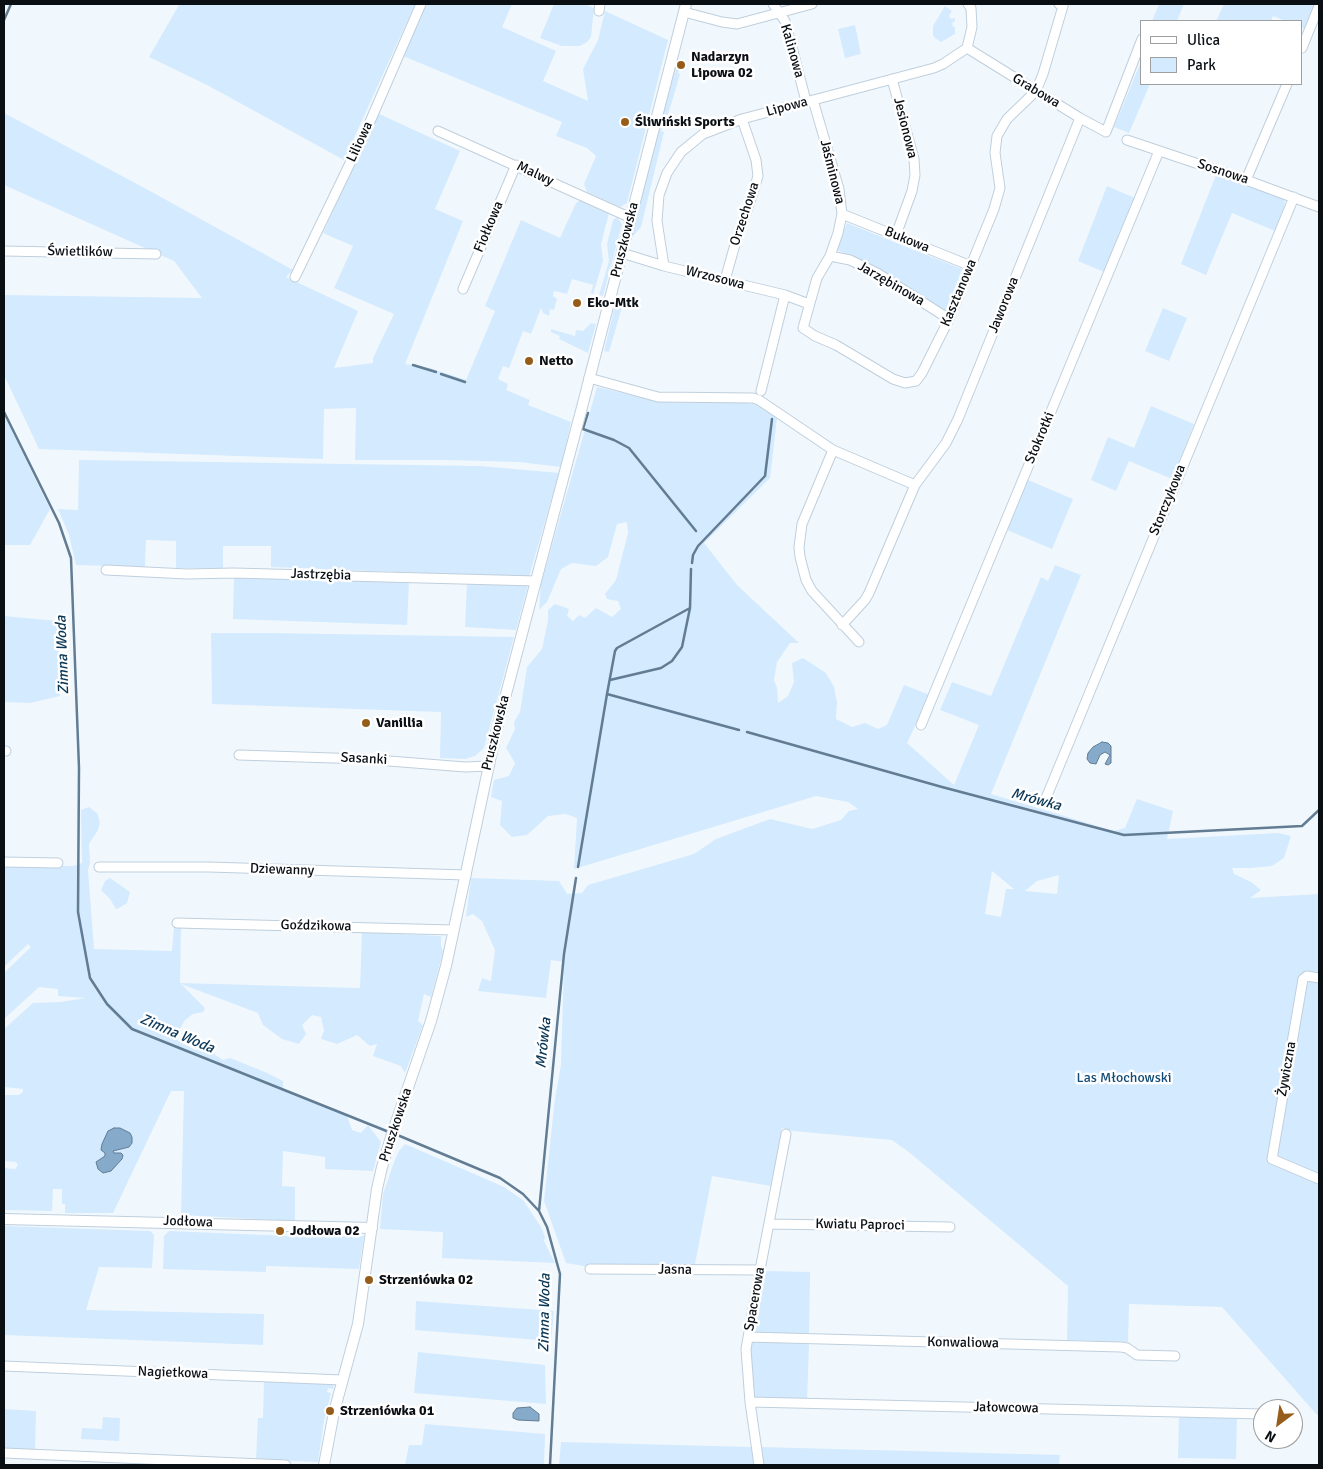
<!DOCTYPE html>
<html>
<head>
<meta charset="utf-8">
<style>
  body { margin:0 }
  #map { position:relative; width:1323px; height:1469px; overflow:hidden; background:#f1f8fd; font-family:Signika,sans-serif }
  canvas { display:block }
  .frame { position:absolute; inset:0; border:5px solid #0a0f14; pointer-events:none }
  .legend { position:absolute; left:1140px; top:20px; width:162px; height:65px; box-sizing:border-box; background:#fff; border:1px solid #9d9fa1; margin:0; padding:6px 9px; list-style:none; font-size:15px; color:#0a0f14 }
  .legend li { display:flex; align-items:center; gap:10px; height:25px }
  .legend b { width:25px; border:1px solid #9d9fa1 }
  .north { position:absolute; left:1253px; top:1399px; width:50px; height:50px; box-sizing:border-box; background:#fff; border:1px solid #9d9fa1; border-radius:50%; rotate:211deg; font-size:14px; font-weight:700; line-height:20px; text-align:center; color:#0a0f14 }
  .north::after { content:''; display:block; margin:auto; width:18px; height:22px; background:#965d1a; clip-path:polygon(50% 0,100% 100%,50% 72%,0 100%) }
</style>
</head>
<body>
<div id="map">
<canvas width="1323" height="1469"></canvas>
<div class="frame"></div>
<ul class="legend">
<li><b style="height:6px;background:#fff"></b>Ulica</li>
<li><b style="height:14px;background:#d4eafe"></b>Park</li>
</ul>
<div class="north">N</div>
</div>
<script>
const ctx = document.querySelector('canvas').getContext('2d');
ctx.lineJoin = 'round';
function paint(path, color) { ctx.fillStyle = color; ctx.fill(path, 'evenodd'); }
const poly = rows => new Path2D(rows.map(r => 'M' + r).join(''));
function trace(path, color, width, dash) { ctx.strokeStyle = color; ctx.lineWidth = width; ctx.lineCap = dash ? 'butt' : 'round'; ctx.setLineDash(dash || []); ctx.stroke(path); }
function label(font, color, halo, rows, align = 'center') {
  ctx.font = font + ' Signika,sans-serif'; ctx.lineWidth = 5; ctx.setLineDash([]); ctx.textBaseline = 'middle'; ctx.strokeStyle = halo; ctx.fillStyle = color; for (const [text, x, y, turn = 0] of rows) {
    ctx.save(); ctx.translate(x, y); ctx.rotate((+turn || 0) * Math.PI / 180); ctx.textAlign = isNaN(turn) ? turn : align; if (halo) ctx.strokeText(text, 0, 0); ctx.fillText(text, 0, 0); ctx.restore();
  }
}
const green = poly([
  [179,4,415,4,344,160,207,85,149,57,179,5],
  [427,4,512,4,502,27,556,51,543,81,588,101,583,69,598,40,605,11,668,40,627,203,620,207,587,192,584,184,596,156,587,148,556,136,562,122,403,56],
  [554,4,584,4,594,8,591,37,587,42,580,46,562,46,540,38],
  [1159,4,1184,4,1177,21,1152,21],
  [1224,4,1315,4,1304,29,1302,28,1302,21,1286,21,1273,16,1271,21,1216,21],
  [945,6,952,11,949,16,951,19,955,18,955,21,952,23,953,27,955,27,955,34,941,42,935,38,933,35,933,26],
  [855,25,861,54,845,58,838,29],
  [1142,59,1142,84,1150,84,1129,133,1114,127],
  [676,68,679,70,678,73,680,74,668,115,666,114,661,131,664,132,641,227,629,241,661,115],
  [4,113,150,191,293,270,286,277,358,311,334,368,373,363,373,358,394,314,334,288,353,246,323,233,377,113,460,151,435,209,463,221,405,364,430,368,466,380,495,311,485,306,521,220,560,238,576,203,581,200,609,213,601,244,603,261,593,294,591,293,593,285,572,279,567,294,554,291,553,296,557,299,554,310,550,309,549,316,543,313,541,308,531,334,523,331,509,368,503,366,498,379,508,384,506,390,530,400,528,405,571,422,561,467,519,462,447,460,355,460,356,408,324,409,323,459,39,449,4,375,4,295,202,298,174,261,4,185],
  [1216,175,1278,195,1285,201,1284,207,1275,231,1232,213,1206,275,1181,264],
  [1107,186,1135,198,1104,272,1078,261],
  [617,217,622,224,603,296,599,295,609,261,607,244,613,220],
  [847,223,962,269,946,312,880,269,837,250],
  [617,297,624,300,609,352,604,351],
  [1163,308,1187,318,1169,361,1145,351],
  [591,323,596,324,588,353,559,339,560,336,551,332,551,329,575,336,576,330,583,331],
  [597,387,661,402,747,403,760,405,777,418,770,478,704,543,737,585,799,643,790,643,777,662,774,680,777,688,778,703,788,696,794,682,792,663,803,658,826,673,834,687,837,702,836,719,852,727,865,723,878,729,887,725,904,685,930,695,907,743,954,785,979,725,940,710,952,682,991,696,1041,577,1048,581,1055,565,1081,575,991,794,1114,831,1125,828,1137,799,1173,811,1167,839,1278,833,1291,836,1284,858,1272,866,1250,868,1232,868,1234,874,1251,882,1261,890,1250,898,1319,894,1319,1415,1317,1415,1222,1307,1129,1304,1128,1342,1067,1340,1068,1286,910,1153,892,1140,793,1131,782,1128,771,1186,712,1176,695,1264,590,1267,566,1263,544,1201,555,1098,561,1065,564,962,551,960,546,998,478,991,482,978,491,981,495,950,482,921,473,914,466,917,471,878,559,881,567,894,582,893,588,885,694,854,716,839,770,819,812,829,841,820,849,811,858,809,848,802,816,796,574,869,577,818,566,814,548,816,527,835,512,837,500,825,502,801,491,797,494,780,509,776,515,763,506,748,515,729,514,722,520,712,527,667,542,649,548,620,548,610,555,604,569,609,567,616,573,621,579,615,585,618,596,608,612,617,621,609,618,601,607,599,605,594,616,580,628,533,627,522,617,524,608,557,596,566,572,563,561,569,547,602,539,610,541,584],
  [992,871,1014,889,1006,889,1001,917,985,914],
  [1059,875,1057,894,1025,891,1037,881],
  [1151,406,1194,424,1172,479,1129,461,1116,491,1091,480,1108,437,1134,448],
  [4,415,50,509,30,545,4,545],
  [79,460,480,466,559,473,529,577,271,567,271,546,223,546,223,568,176,568,176,541,146,540,145,567,76,565,69,535,58,509,78,510],
  [1028,480,1073,499,1052,549,1007,530],
  [269,576,409,581,407,625,233,619,234,578],
  [467,583,528,585,516,630,465,627],
  [4,616,58,621,60,696,30,703,4,702],
  [211,633,270,633,514,637,484,748,475,756,465,759,440,758,441,712,212,704],
  [89,807,97,813,100,822,98,830,89,844,90,863,88,870,94,949,172,951,174,926,181,927,180,983,360,988,362,932,441,936,441,946,443,952,431,997,424,994,418,1021,423,1025,405,1073,401,1066,373,1056,377,1044,370,1046,357,1035,337,1044,321,1039,324,1031,321,1017,312,1015,302,1025,306,1034,299,1044,282,1039,263,1025,258,1013,181,984,205,1008,203,1012,193,1014,185,1020,177,1034,177,1040,195,1050,213,1049,215,1055,223,1060,230,1058,265,1072,283,1081,283,1089,291,1091,347,1116,352,1130,361,1133,368,1125,381,1142,373,1171,325,1169,325,1157,283,1151,282,1186,295,1187,295,1221,181,1215,184,1091,171,1091,113,1213,65,1213,65,1204,62,1204,62,1189,53,1189,52,1211,4,1210,4,1168,15,1169,18,1165,16,1162,4,1161,4,1095,19,1095,23,1092,23,1089,4,1087,4,1029,33,1003,60,1002,86,998,58,996,58,989,39,987,4,1019,4,973,31,947,28,944,4,967,4,864,73,866,82,863,81,810],
  [110,878,130,892,127,903,119,908,116,909,110,899,101,890,105,881],
  [405,1144,504,1187,523,1200,541,1227,545,1237,544,1241,555,1263,442,1258,443,1232,380,1229,383,1194,394,1162,399,1151],
  [4,1226,150,1231,154,1235,152,1268,99,1267,86,1310,264,1314,263,1345,4,1335],
  [169,1231,288,1236,364,1236,359,1269,266,1266,266,1272,163,1269,164,1236],
  [766,1271,810,1272,809,1335,757,1333,755,1331],
  [416,1301,554,1311,551,1341,415,1330],
  [751,1342,809,1344,807,1401,754,1399,750,1350],
  [418,1352,545,1365,546,1404,414,1393],
  [264,1380,334,1383,333,1389,328,1388,327,1392,331,1393,324,1421,318,1462,256,1459,258,1418,263,1418],
  [4,1409,36,1411,35,1450,4,1448],
  [1179,1415,1237,1416,1236,1459,1178,1458],
  [103,1417,120,1418,119,1441,81,1439,82,1428,102,1429],
  [425,1424,545,1434,544,1465,405,1465,409,1445,422,1445],
  [561,1442,752,1447,754,1465,559,1465],
  [760,1447,1060,1455,1059,1465,764,1465]
]);
const water = poly([
  [1102,742,1108,743,1111,746,1111,763,1108,765,1105,764,1110,755,1105,752,1100,755,1096,764,1090,763,1087,759,1088,753,1093,747,1102,742],
  [114,1128,120,1128,130,1133,132,1137,132,1143,129,1147,113,1151,114,1153,121,1153,123,1155,122,1159,111,1171,103,1173,98,1169,96,1162,105,1156,105,1153,101,1150,102,1144,108,1131,114,1128],
  [530,1407,539,1414,539,1421,518,1420,513,1418,513,1413,517,1408,530,1407]
]);
const stream = poly([
  [4,20,11,4],
  [413,365,436,372],
  [441,374,465,382],
  [4,412,59,523,71,558,79,768,78,912,90,978,107,1004,132,1029,389,1132],
  [588,413,583,429,614,440,629,448,696,531],
  [692,563,693,555,698,546,765,476,772,419],
  [610,680,661,668,672,661,682,647,690,608],
  [607,694,615,651,617,648,690,608,691,569],
  [747,732,942,787,1124,835,1302,826,1319,810],
  [578,867,607,694,739,730],
  [395,1134,500,1178,523,1194,539,1211,547,1227,560,1274,550,1465],
  [539,1211,564,954,576,878]
]);
const minor = poly([
  [773,4,785,21,806,101],
  [599,11,600,4],
  [684,12,722,22,737,24,812,4],
  [967,48,1080,118,1106,132,1142,39],
  [1302,48,1319,6],
  [892,79,914,159,915,175,912,191,896,235],
  [813,100,839,189,842,214,838,233,830,256,817,278,803,328,815,336,836,345,893,379,905,383,916,381,922,373,949,319,994,209,1000,188,995,153,997,136,1007,119,1036,91,1043,74,1063,6,1059,4],
  [438,131,631,218],
  [1127,140,1246,180,1319,207],
  [1246,180,1287,84],
  [842,214,971,266],
  [4,251,156,254],
  [622,253,664,266,785,295,809,304],
  [830,256,850,260,877,273,949,319],
  [664,266,657,221,659,195,667,173,681,152,703,134,742,119,934,68,943,64,967,48,972,27,971,8,968,4],
  [295,277,369,124,421,4],
  [725,280,736,241,752,196,758,176,756,160,742,119],
  [463,289,516,165],
  [589,378,658,397,753,398,759,400,833,450,915,485],
  [761,391,785,295],
  [833,450,802,524,799,547,800,557,806,580,812,591,859,642],
  [106,570,187,574,234,573,536,581],
  [842,625,865,600,869,593,915,485,946,443,958,419,1080,118],
  [921,725,1159,151],
  [4,751,6,751],
  [239,755,364,759,465,767,488,766],
  [1044,803,1294,197],
  [4,862,58,863],
  [99,867,209,867,466,875],
  [177,923,454,930],
  [1319,978,1307,976,1303,979,1272,1159,1319,1179],
  [770,1224,950,1227],
  [590,1269,760,1270],
  [748,1337,1121,1347,1127,1348,1137,1355,1175,1356],
  [4,1366,342,1380],
  [750,1402,1263,1414],
  [4,1453,286,1465],
  [759,1465,750,1402,746,1349,760,1270,786,1134]
]);
const tertiary = poly([
  [4,1219,372,1228],
  [324,1465,334,1412,358,1324,377,1189,382,1167,393,1131,431,1021,446,966,497,728,581,411,686,4]
]);
const markers = [
  [681,65,5,"#965d1a"],
  [625,122,5,"#965d1a"],
  [577,303,5,"#965d1a"],
  [529,361,5,"#965d1a"],
  [366,723,5,"#965d1a"],
  [280,1231,5,"#965d1a"],
  [369,1280,5,"#965d1a"],
  [330,1411,5,"#965d1a"]
];
const streetNames = [
  ["Kalinowa",792,51,74],
  ["Grabowa",1036,91,31],
  ["Lipowa",787,107,-15],
  ["Jesionowa",905,128,76],
  ["Liliowa",360,142,-65],
  ["Jaśminowa",832,172,76],
  ["Sosnowa",1223,172,18],
  ["Malwy",535,174,25],
  ["Orzechowa",745,214,-72],
  ["Fiołkowa",489,227,-67],
  ["Pruszkowska",625,240,-76],
  ["Bukowa",907,240,22],
  ["Świetlików",80,252,1],
  ["Wrzosowa",715,278,14],
  ["Jarzębinowa",891,284,30],
  ["Kasztanowa",959,293,-67],
  ["Jaworowa",1004,305,-68],
  ["Stokrotki",1040,438,-67],
  ["Storczykowa",1168,500,-68],
  ["Jastrzębia",321,575,2],
  ["Pruszkowska",496,733,-76],
  ["Sasanki",364,759,3],
  ["Dziewanny",282,870,2],
  ["Goździkowa",316,926,1],
  ["Żywiczna",1287,1069,-80],
  ["Pruszkowska",396,1125,-72],
  ["Jodłowa",188,1222,2],
  ["Kwiatu Paproci",860,1225,1],
  ["Jasna",675,1270,1],
  ["Spacerowa",755,1299,-80],
  ["Konwaliowa",963,1343,1],
  ["Nagietkowa",173,1373,2],
  ["Jałowcowa",1006,1408,1]
];
const poiNames = [
  ["Nadarzyn",691,57],
  ["Lipowa 02",691,73],
  ["Śliwiński Sports",635,122],
  ["Eko-Mtk",587,303],
  ["Netto",539,361],
  ["Vanillia",376,723],
  ["Jodłowa 02",290,1231],
  ["Strzeniówka 02",379,1280],
  ["Strzeniówka 01",340,1411]
];
const parkNames = [
  ["Las Młochowski",1124,1078]
];
const waterNames = [
  ["Zimna Woda",63,655,-92],
  ["Mrówka",1036,800,15],
  ["Zimna Woda",177,1034,23],
  ["Mrówka",544,1043,-84],
  ["Zimna Woda",545,1313,-89]
];
paint(green, '#d4eafe');
paint(water, '#86aac9');
trace(water, '#617c93', 1);
trace(stream, '#617c93', 2.5);
trace(minor, '#bfcfdd', 11);
trace(tertiary, '#bfcfdd', 12);
trace(minor, '#fff', 9);
trace(tertiary, '#fff', 10);
for (const [x, y, r, color] of markers) { const dot = new Path2D(); dot.arc(x, y, r, 0, 2 * Math.PI); ctx.fillStyle = color; ctx.fill(dot); trace(dot, '#fff', 2); }
label('14px', '#0a0f14', '#fff', streetNames);
label('bold 14px', '#0a0f14', '#fff', poiNames, 'left');
label('14px', '#124c76', '#fff', parkNames);
label('italic 15px', '#0a3756', '#fff', waterNames);
</script>
</body>
</html>
